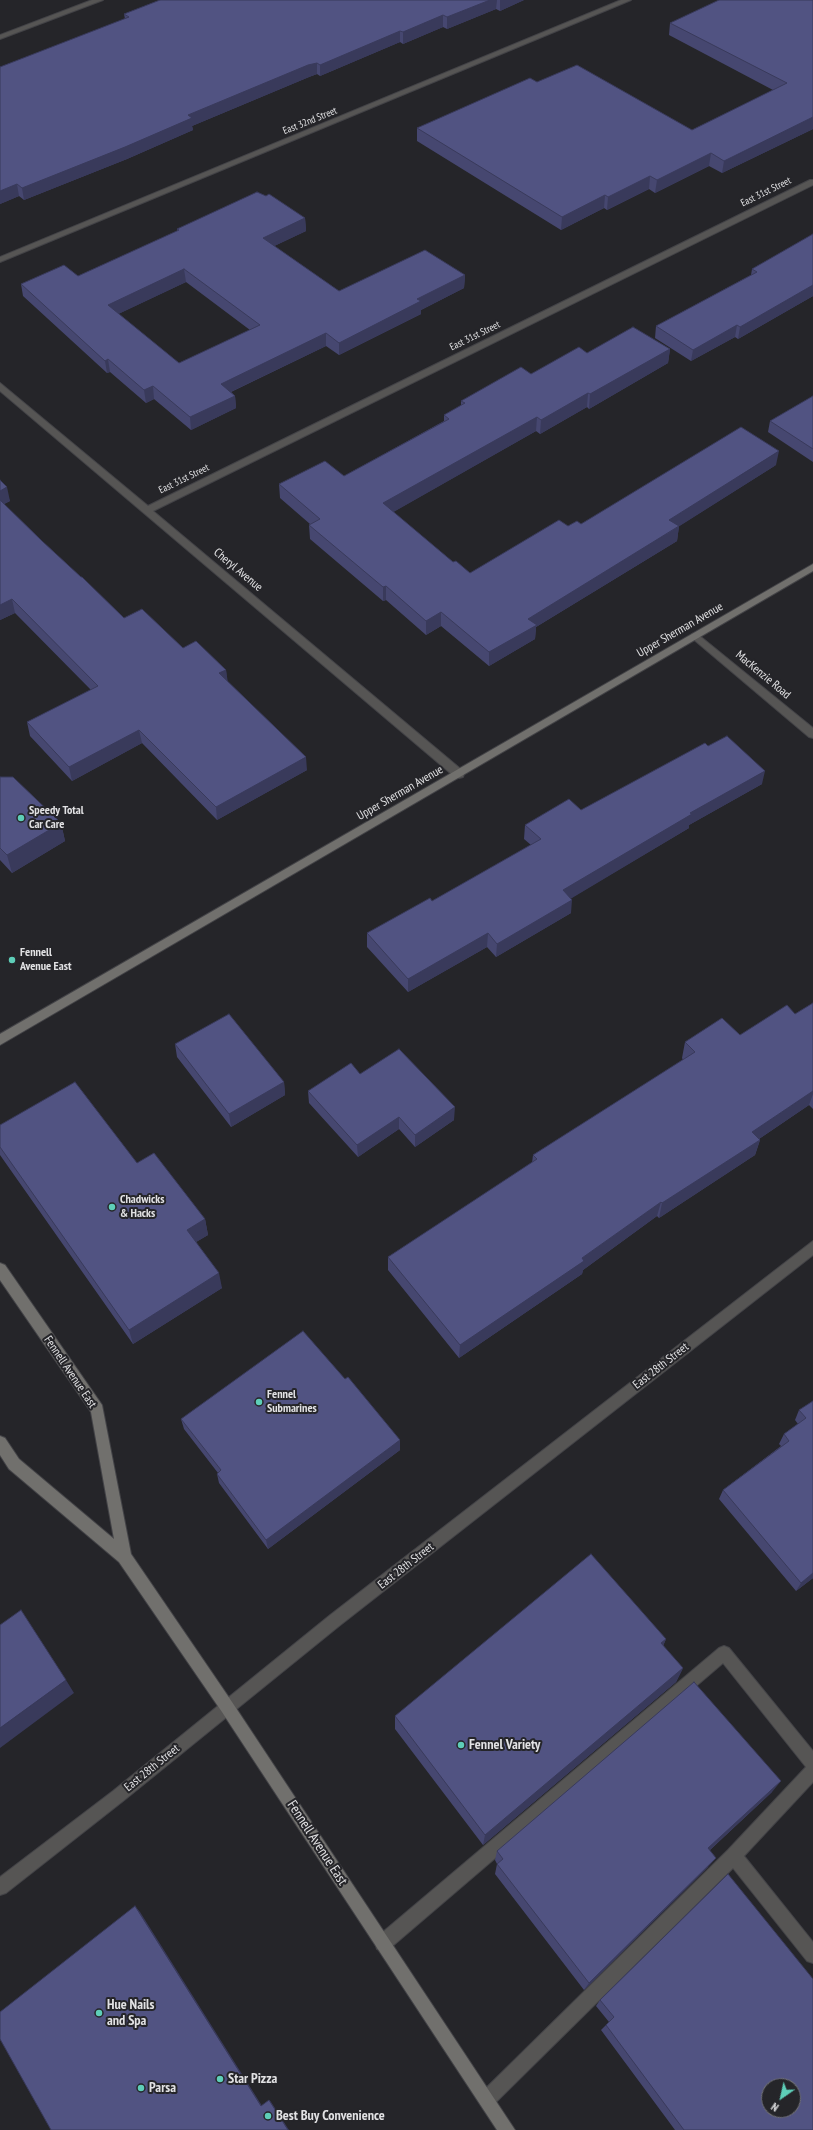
<!DOCTYPE html>
<html>
<head>
<meta charset="utf-8">
<style>
  body { margin:0 }
  #map { position:relative; width:813px; height:2130px; overflow:hidden; background:#252529; font-family:"PT Sans Narrow",sans-serif }
  canvas { display:block }
  .north { position:absolute; left:761px; top:2078px; width:40px; height:40px; box-sizing:border-box; background:#252529; border:1px solid #717174; border-radius:50%; rotate:214deg; font-size:11px; font-weight:700; line-height:16px; text-align:center; color:#e2e2e4 }
  .north::after { content:''; display:block; margin:auto; width:14px; height:18px; background:#5eceb8; clip-path:polygon(50% 0,100% 100%,50% 72%,0 100%) }
</style>
</head>
<body>
<div id="map">
<canvas width="813" height="2130"></canvas>
<div class="north">N</div>
</div>
<script>
const ctx = document.querySelector('canvas').getContext('2d');
ctx.lineJoin = 'round';
const poly = rows => new Path2D(rows.map(r => 'M' + r).join(''));
function trace(path, color, width, dash) { ctx.strokeStyle = color; ctx.lineWidth = width; ctx.lineCap = dash ? 'butt' : 'round'; ctx.setLineDash(dash || []); ctx.stroke(path); }
function paint(path, color) { ctx.fillStyle = color; ctx.fill(path, 'evenodd'); }
function label(font, color, halo, rows, align = 'center') {
  ctx.font = font + ' "PT Sans Narrow",sans-serif'; ctx.lineWidth = 4; ctx.setLineDash([]); ctx.textBaseline = 'middle'; ctx.strokeStyle = halo; ctx.fillStyle = color; for (const [text, x, y, turn = 0] of rows) {
    ctx.save(); ctx.translate(x, y); ctx.rotate((+turn || 0) * Math.PI / 180); ctx.textAlign = isNaN(turn) ? turn : align; if (halo) ctx.strokeText(text, 0, 0); ctx.fillText(text, 0, 0); ctx.restore();
  }
}
const lane = poly([
  [724,1646,729,1648,813,1751,813,1782,744,1856,813,1942,813,1963,807,1961,733,1868,493,2105,487,2107,481,2105,479,2099,481,2093,728,1850,806,1767,723,1663,389,1949,383,1951,377,1949,375,1943,377,1937,719,1648,724,1646]
]);
const street = poly([
  [92,0,103,0,0,39,0,35,92,0],
  [621,0,631,0,0,262,0,257,621,0],
  [810,180,813,180,813,185,153,511,463,771,464,774,463,777,459,778,455,777,0,391,0,383,148,506,810,180],
  [696,633,813,728,813,738,809,737,692,638,692,634,696,633],
  [813,1241,813,1255,339,1626,123,1801,6,1893,0,1895,0,1877,113,1791,329,1616,813,1241]
]);
const secondary = poly([
  [813,564,813,571,0,1045,0,1034,813,564],
  [0,1263,5,1265,102,1405,131,1554,232,1702,515,2130,497,2130,222,1712,119,1562,9,1469,0,1455,0,1436,5,1438,19,1459,114,1539,91,1412,0,1280,0,1263]
]);
const wall = poly([
  [160,0,524,0,500,11,496,9,447,29,443,27,403,44,400,42,320,76,317,74,309,77,192,126,193,130,127,159,24,200,19,196,0,204,0,67,125,19,124,14],
  [813,0,813,129,722,173,709,166,655,193,649,189,607,210,604,208,561,230,417,141,417,128,537,82,692,130,773,90,669,35,670,23],
  [305,218,306,231,274,246,339,291,465,275,464,288,421,310,421,314,339,355,326,346,231,392,235,396,236,408,191,430,154,399,146,403,110,372,107,373,23,296,21,284,78,276,177,231,177,229],
  [186,282,250,330,179,363,118,314],
  [813,234,813,296,738,339,735,337,691,361,655,338,656,326,751,275,752,269],
  [670,349,668,363,589,409,587,407,540,434,536,431,393,512,453,562,470,573,568,526,581,524,776,465,679,526,677,541,536,627,535,639,489,666,441,626,426,635,386,600,383,601,310,539,309,525,310,524,280,498,279,484,344,476,444,421,444,415,461,406,461,401,531,374,587,353],
  [813,396,813,462,768,432,770,421],
  [0,480,10,501,4,504,42,541,124,618,226,670,227,681,307,770,217,820,142,743,72,781,30,736,27,722,91,690,15,613,0,620],
  [708,746,762,784,689,825,689,828,571,898,571,913,496,957,487,947,408,992,367,947,367,933,432,901,531,845,524,839,525,825,581,810],
  [0,777,61,823,65,841,12,873,0,860],
  [813,1003,813,1109,809,1105,759,1139,760,1140,755,1155,659,1218,657,1216,583,1270,582,1274,459,1358,388,1270,388,1257,532,1163,533,1155,683,1060,682,1058,685,1042,740,1035,795,1014],
  [175,1044,284,1082,285,1095,231,1127,177,1057],
  [360,1074,454,1120,415,1147,399,1129,358,1157,309,1103,308,1091],
  [0,1125,137,1163,205,1219,208,1235,196,1242,222,1288,133,1344,0,1155],
  [345,1379,400,1450,268,1549,219,1483,217,1474,218,1473,184,1429,181,1419],
  [813,1401,813,1578,796,1591,719,1499,723,1490,781,1446,779,1444,784,1434,798,1424,795,1420,799,1410],
  [666,1639,663,1646,683,1668,676,1682,483,1845,395,1729,395,1716],
  [772,1792,710,1850,708,1867,584,1990,495,1874,497,1864,495,1860,497,1851],
  [600,2000,813,2130,675,2130,601,2030,609,2022,596,2006]
]);
const shadedWall = poly([
  [490,0,497,0,496,9,447,29,447,17],
  [500,0,524,0,500,11],
  [443,15,443,27,403,44,403,32],
  [400,31,400,42,320,76,320,65],
  [317,63,317,74,309,77,192,126,193,130,127,159,24,200,22,188,188,115,308,65],
  [813,117,813,129,722,173,724,161],
  [711,153,709,166,655,193,657,180],
  [650,176,649,189,607,210,608,197],
  [17,184,19,196,0,204,0,191],
  [605,195,604,208,561,230,562,217],
  [305,218,306,231,264,251,263,238],
  [184,269,186,282,110,318,108,305],
  [465,275,464,288,421,310,421,314,339,355,339,343,417,299],
  [813,285,813,296,738,339,740,327],
  [737,325,735,337,691,361,693,350],
  [326,333,326,346,222,396,221,384],
  [670,349,668,363,589,409,590,394],
  [108,359,110,372,107,373,105,361],
  [153,386,154,399,146,403,144,390],
  [588,393,587,407,540,434,541,420],
  [235,396,236,408,191,430,190,417],
  [537,417,536,431,383,518,383,503],
  [779,451,776,465,667,534,669,520],
  [7,487,10,501,0,506,0,491],
  [679,526,677,541,536,627,535,639,489,666,489,652,528,619],
  [386,586,386,600,383,601,383,587],
  [12,599,15,613,0,620,0,605],
  [441,612,441,626,426,635,426,621],
  [226,670,228,683,219,673],
  [139,730,142,743,72,781,69,767],
  [306,757,307,770,217,820,216,807],
  [765,771,762,784,689,825,689,828,562,904,563,890,690,813],
  [61,823,65,841,12,873,7,855],
  [572,900,571,913,496,957,497,944],
  [488,933,487,947,408,992,408,979],
  [284,1082,285,1095,231,1127,229,1114],
  [813,1091,813,1094,809,1105,747,1147,752,1132],
  [455,1107,454,1120,415,1147,415,1135],
  [399,1117,399,1129,358,1157,357,1145],
  [760,1140,755,1155,659,1218,662,1203],
  [661,1202,657,1216,583,1270,582,1274,459,1358,460,1345],
  [205,1219,208,1235,191,1245,187,1230],
  [219,1273,222,1288,133,1344,129,1330],
  [400,1440,400,1450,268,1549,266,1540],
  [813,1573,813,1578,796,1591,801,1583],
  [666,1639,660,1653,661,1643],
  [683,1668,676,1682,483,1845,485,1835],
  [66,1680,74,1693,0,1748,0,1728],
  [781,1781,772,1792,701,1858,708,1848],
  [716,1858,708,1867,584,1990,589,1983],
  [135,1906,140,1912,264,2109,261,2106],
  [269,2100,271,2102,289,2130,288,2130]
]);
const building = poly([
  [160,0,490,0,447,17,443,15,403,32,400,31,320,65,317,63,308,65,188,115,192,118,125,147,22,188,17,184,0,191,0,67,129,17,124,14,160,0],
  [719,0,813,0,813,117,724,161,711,153,657,180,650,176,608,197,605,195,562,217,417,128,530,78,537,82,577,65,692,130,787,83,670,23,719,0],
  [257,192,266,196,269,194,305,218,263,238,339,291,425,250,465,275,417,299,421,301,339,343,326,333,221,384,235,396,190,417,153,386,144,390,108,359,105,361,21,284,64,265,78,276,179,230,177,229,257,192],
  [184,269,260,325,179,363,108,305,184,269],
  [813,234,813,285,740,327,737,325,693,350,656,326,757,272,752,269,813,234],
  [633,327,670,349,590,394,588,393,541,420,537,417,383,503,453,562,456,561,470,573,559,520,568,526,577,521,581,524,741,427,779,451,669,520,679,526,528,619,537,625,489,652,441,612,426,621,386,586,383,587,309,525,320,519,279,484,325,461,344,476,449,419,444,415,465,403,461,401,521,367,531,374,579,347,587,353,633,327],
  [813,396,813,449,770,421,813,396],
  [0,480,7,487,0,491,0,480],
  [0,500,42,541,81,577,82,577,124,618,142,609,183,648,196,641,226,670,219,673,306,757,216,807,139,730,69,767,27,722,98,686,12,599,0,605,0,500],
  [727,736,765,771,690,813,692,814,563,890,572,900,497,944,488,933,408,979,367,933,430,898,432,901,541,839,525,825,569,799,581,810,705,743,708,746,727,736],
  [0,777,13,777,61,823,7,855,0,848,0,777],
  [813,1003,813,1091,752,1132,760,1140,662,1203,661,1202,582,1258,584,1261,460,1345,388,1257,537,1159,533,1155,695,1052,685,1042,722,1018,740,1035,787,1005,795,1014,813,1003],
  [229,1014,284,1082,229,1114,175,1044,229,1014],
  [399,1049,455,1107,415,1135,399,1117,357,1145,308,1091,351,1063,360,1074,399,1049],
  [75,1082,137,1163,154,1153,205,1219,187,1230,219,1273,129,1330,0,1147,0,1125,75,1082],
  [303,1331,345,1379,348,1377,400,1440,266,1540,217,1474,221,1470,181,1419,303,1331],
  [813,1401,813,1573,801,1583,723,1490,789,1441,784,1434,806,1418,799,1410,813,1401],
  [591,1554,666,1639,661,1643,683,1668,485,1835,395,1716,591,1554],
  [21,1610,66,1680,0,1728,0,1625,21,1610],
  [694,1682,781,1781,708,1848,716,1858,589,1983,497,1864,503,1859,497,1851,694,1682],
  [728,1874,813,1979,813,2130,684,2130,606,2025,614,2017,600,2000,728,1874],
  [769,2086,793,2086,793,2110,769,2110,769,2086],
  [135,1906,261,2106,269,2100,288,2130,51,2130,0,2039,0,2012,135,1906]
]);
const markers = [
  [21,818,4,"#5eceb8"],
  [12,960,4,"#5eceb8"],
  [112,1207,4,"#5eceb8"],
  [259,1402,4,"#5eceb8"],
  [461,1745,4,"#5eceb8"],
  [99,2013,4,"#5eceb8"],
  [220,2079,4,"#5eceb8"],
  [141,2088,4,"#5eceb8"],
  [268,2116,4,"#5eceb8"]
];
const farStreetnames = [
  ["East 32nd Street",310,121,-22],
  ["East 31st Street",766,192,-26],
  ["East 31st Street",475,336,-26],
  ["East 31st Street",184,479,-26]
];
const streetNames = [
  ["Cheryl Avenue",238,570,40],
  ["Upper Sherman Avenue",680,630,-30],
  ["MacKenzie Road",763,675,40],
  ["Upper Sherman Avenue",400,793,-30],
  ["East 28th Street",661,1366,-38],
  ["Fennell Avenue East",70,1372,56],
  ["East 28th Street",406,1566,-38],
  ["East 28th Street",152,1768,-39]
];
const poiNames = [
  ["Speedy Total",29,811],
  ["Car Care",29,825],
  ["Fennell",20,953],
  ["Avenue East",20,967],
  ["Chadwicks",120,1200],
  ["& Hacks",120,1214],
  ["Fennel",267,1395],
  ["Submarines",267,1409]
];
const nearPoinames = [
  ["Fennel Variety",469,1745],
  ["Hue Nails",107,2005],
  ["and Spa",107,2021],
  ["Star Pizza",228,2079],
  ["Parsa",149,2088],
  ["Best Buy Convenience",276,2116]
];
const nearStreetnames = [
  ["Fennell Avenue East",317,1843,57]
];
trace(lane, '#434347', 2);
trace(street, '#434347', 2);
trace(secondary, '#434347', 2);
paint(lane, '#565554');
paint(street, '#565554');
paint(secondary, '#71706d');
paint(wall, '#464770');
paint(shadedWall, '#393a5b');
paint(building, '#515382');
trace(building, '#393a5b', 1);
for (const [x, y, r, color] of markers) { const dot = new Path2D(); dot.arc(x, y, r, 0, 2 * Math.PI); ctx.fillStyle = color; ctx.fill(dot); trace(dot, '#252529', 1.5); }
label('10px', '#e2e2e4', '#252529', farStreetnames);
label('12px', '#e2e2e4', '#252529', streetNames);
label('bold 12px', '#e2e2e4', '#252529', poiNames, 'left');
label('bold 14px', '#e2e2e4', '#252529', nearPoinames, 'left');
label('14px', '#e2e2e4', '#252529', nearStreetnames);
</script>
</body>
</html>
